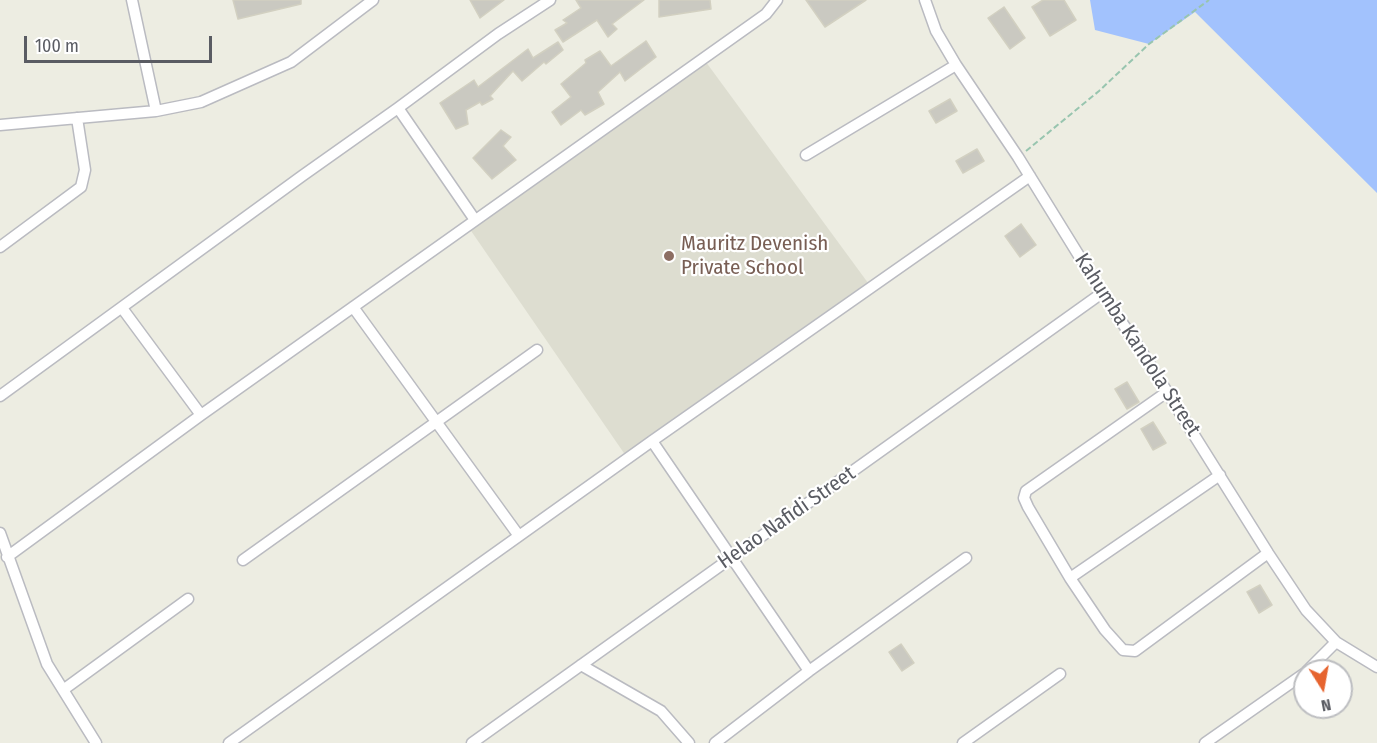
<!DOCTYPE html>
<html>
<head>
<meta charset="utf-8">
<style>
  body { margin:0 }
  #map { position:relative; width:1377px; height:743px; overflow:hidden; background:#edede2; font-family:"Fira Sans Condensed",sans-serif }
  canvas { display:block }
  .north { position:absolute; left:1293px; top:659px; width:60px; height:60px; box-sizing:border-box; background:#fff; border:2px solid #bdbec1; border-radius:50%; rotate:169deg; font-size:16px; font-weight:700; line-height:24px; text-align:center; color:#5a5c63 }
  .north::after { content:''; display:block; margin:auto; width:21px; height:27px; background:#e6642f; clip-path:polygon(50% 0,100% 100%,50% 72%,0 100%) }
  .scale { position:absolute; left:24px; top:36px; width:188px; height:27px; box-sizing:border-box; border:3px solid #5a5c63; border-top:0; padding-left:8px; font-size:18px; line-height:21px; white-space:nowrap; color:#5a5c63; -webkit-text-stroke:4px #fff; paint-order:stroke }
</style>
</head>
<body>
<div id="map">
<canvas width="1377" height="743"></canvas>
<div class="north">N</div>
<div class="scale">100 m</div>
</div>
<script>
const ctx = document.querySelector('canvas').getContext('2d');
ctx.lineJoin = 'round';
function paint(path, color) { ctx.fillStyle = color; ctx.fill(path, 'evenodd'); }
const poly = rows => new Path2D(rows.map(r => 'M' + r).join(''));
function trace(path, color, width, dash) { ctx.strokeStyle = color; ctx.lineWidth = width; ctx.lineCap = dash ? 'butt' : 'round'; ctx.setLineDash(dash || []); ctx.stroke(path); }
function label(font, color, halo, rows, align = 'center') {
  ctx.font = font + ' "Fira Sans Condensed",sans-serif'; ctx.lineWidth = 4.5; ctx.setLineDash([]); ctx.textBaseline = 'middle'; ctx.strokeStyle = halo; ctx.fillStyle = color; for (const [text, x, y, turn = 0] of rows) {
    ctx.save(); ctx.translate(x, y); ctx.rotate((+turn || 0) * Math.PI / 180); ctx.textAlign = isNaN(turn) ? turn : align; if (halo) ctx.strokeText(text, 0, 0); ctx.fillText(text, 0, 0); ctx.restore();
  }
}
const education = poly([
  [703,58,871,287,628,459,467,225]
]);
const water = poly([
  [1090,0,1377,0,1377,193,1195,12,1149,44,1095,30]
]);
const building = poly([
  [233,0,301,0,301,4,238,19,233,0],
  [470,0,504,0,480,18,470,0],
  [576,0,644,0,612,24,617,29,608,37,597,20,563,42,555,30,567,23,563,20,581,8,576,0],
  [659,0,710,0,711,9,659,17,659,0],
  [806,0,866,0,825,27,806,0],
  [1043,0,1064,0,1076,20,1050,36,1032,7,1043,0],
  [1004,7,1025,38,1010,49,988,18,1004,7],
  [646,41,656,57,625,81,620,72,598,92,604,104,585,115,581,110,561,125,552,112,571,97,561,84,586,63,585,60,600,51,611,66,646,41],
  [558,42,563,50,546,64,544,62,522,81,513,71,490,96,493,99,482,105,480,102,466,110,468,124,456,129,440,103,474,80,478,87,528,49,533,58,558,42],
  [950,99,957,111,936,123,929,111,950,99],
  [501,130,511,137,503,146,516,160,492,179,473,158,501,130],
  [977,149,984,161,963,173,956,161,977,149],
  [1021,224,1036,245,1020,257,1005,236,1021,224],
  [1127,382,1139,402,1127,409,1115,389,1127,382],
  [1153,422,1166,443,1153,450,1141,429,1153,422],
  [1260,585,1272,605,1259,613,1247,592,1260,585],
  [901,644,914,663,902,671,889,652,901,644]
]);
const path = poly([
  [1026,151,1099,91,1149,44,1209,0]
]);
const minor = poly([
  [132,0,156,111],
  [925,0,936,31,956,65,1018,157,1102,293,1142,352,1268,553,1306,610,1336,642,1377,667],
  [398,108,475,220],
  [0,125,156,111,201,102,291,62,373,0],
  [806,155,956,65],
  [0,247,81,187,85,170,77,118],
  [353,307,519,536],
  [122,308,201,415],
  [1167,392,1026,491,1024,498,1028,507,1070,578,1105,630,1123,650,1135,651,1268,553],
  [0,396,302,176,398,108,498,34,550,0],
  [652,441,809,671,966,558],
  [0,533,47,664,96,743],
  [7,557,201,415,766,14,777,0],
  [243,560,537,350],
  [1070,578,1220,475],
  [581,665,661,711,689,743],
  [1307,671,1336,642],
  [63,690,188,599],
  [229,743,652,441,1030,176],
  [472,743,1102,293],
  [715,743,809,671],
  [963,743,1060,674],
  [1205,743,1305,673]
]);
const markers = [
  [669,256,6,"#8d6e63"]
];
const educationNames = [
  ["Mauritz Devenish",681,244],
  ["Private School",681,268]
];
const streetNames = [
  ["Kahumba Kandola Street",1137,345,57],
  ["Helao Nafidi Street",787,518,-35]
];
paint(education, '#ddddd0');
paint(water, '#a2c2fd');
paint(building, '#cac9c1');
trace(building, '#d2d0c1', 1.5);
trace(minor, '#babbc1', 13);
trace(path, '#98c5af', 2, [6, 3]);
trace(minor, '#fff', 10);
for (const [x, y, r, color] of markers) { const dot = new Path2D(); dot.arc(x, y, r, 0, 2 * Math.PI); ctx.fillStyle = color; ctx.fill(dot); trace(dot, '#fff', 2); }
label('21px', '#785e54', '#fff', educationNames, 'left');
label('21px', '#5a5c63', '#fff', streetNames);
</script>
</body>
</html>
